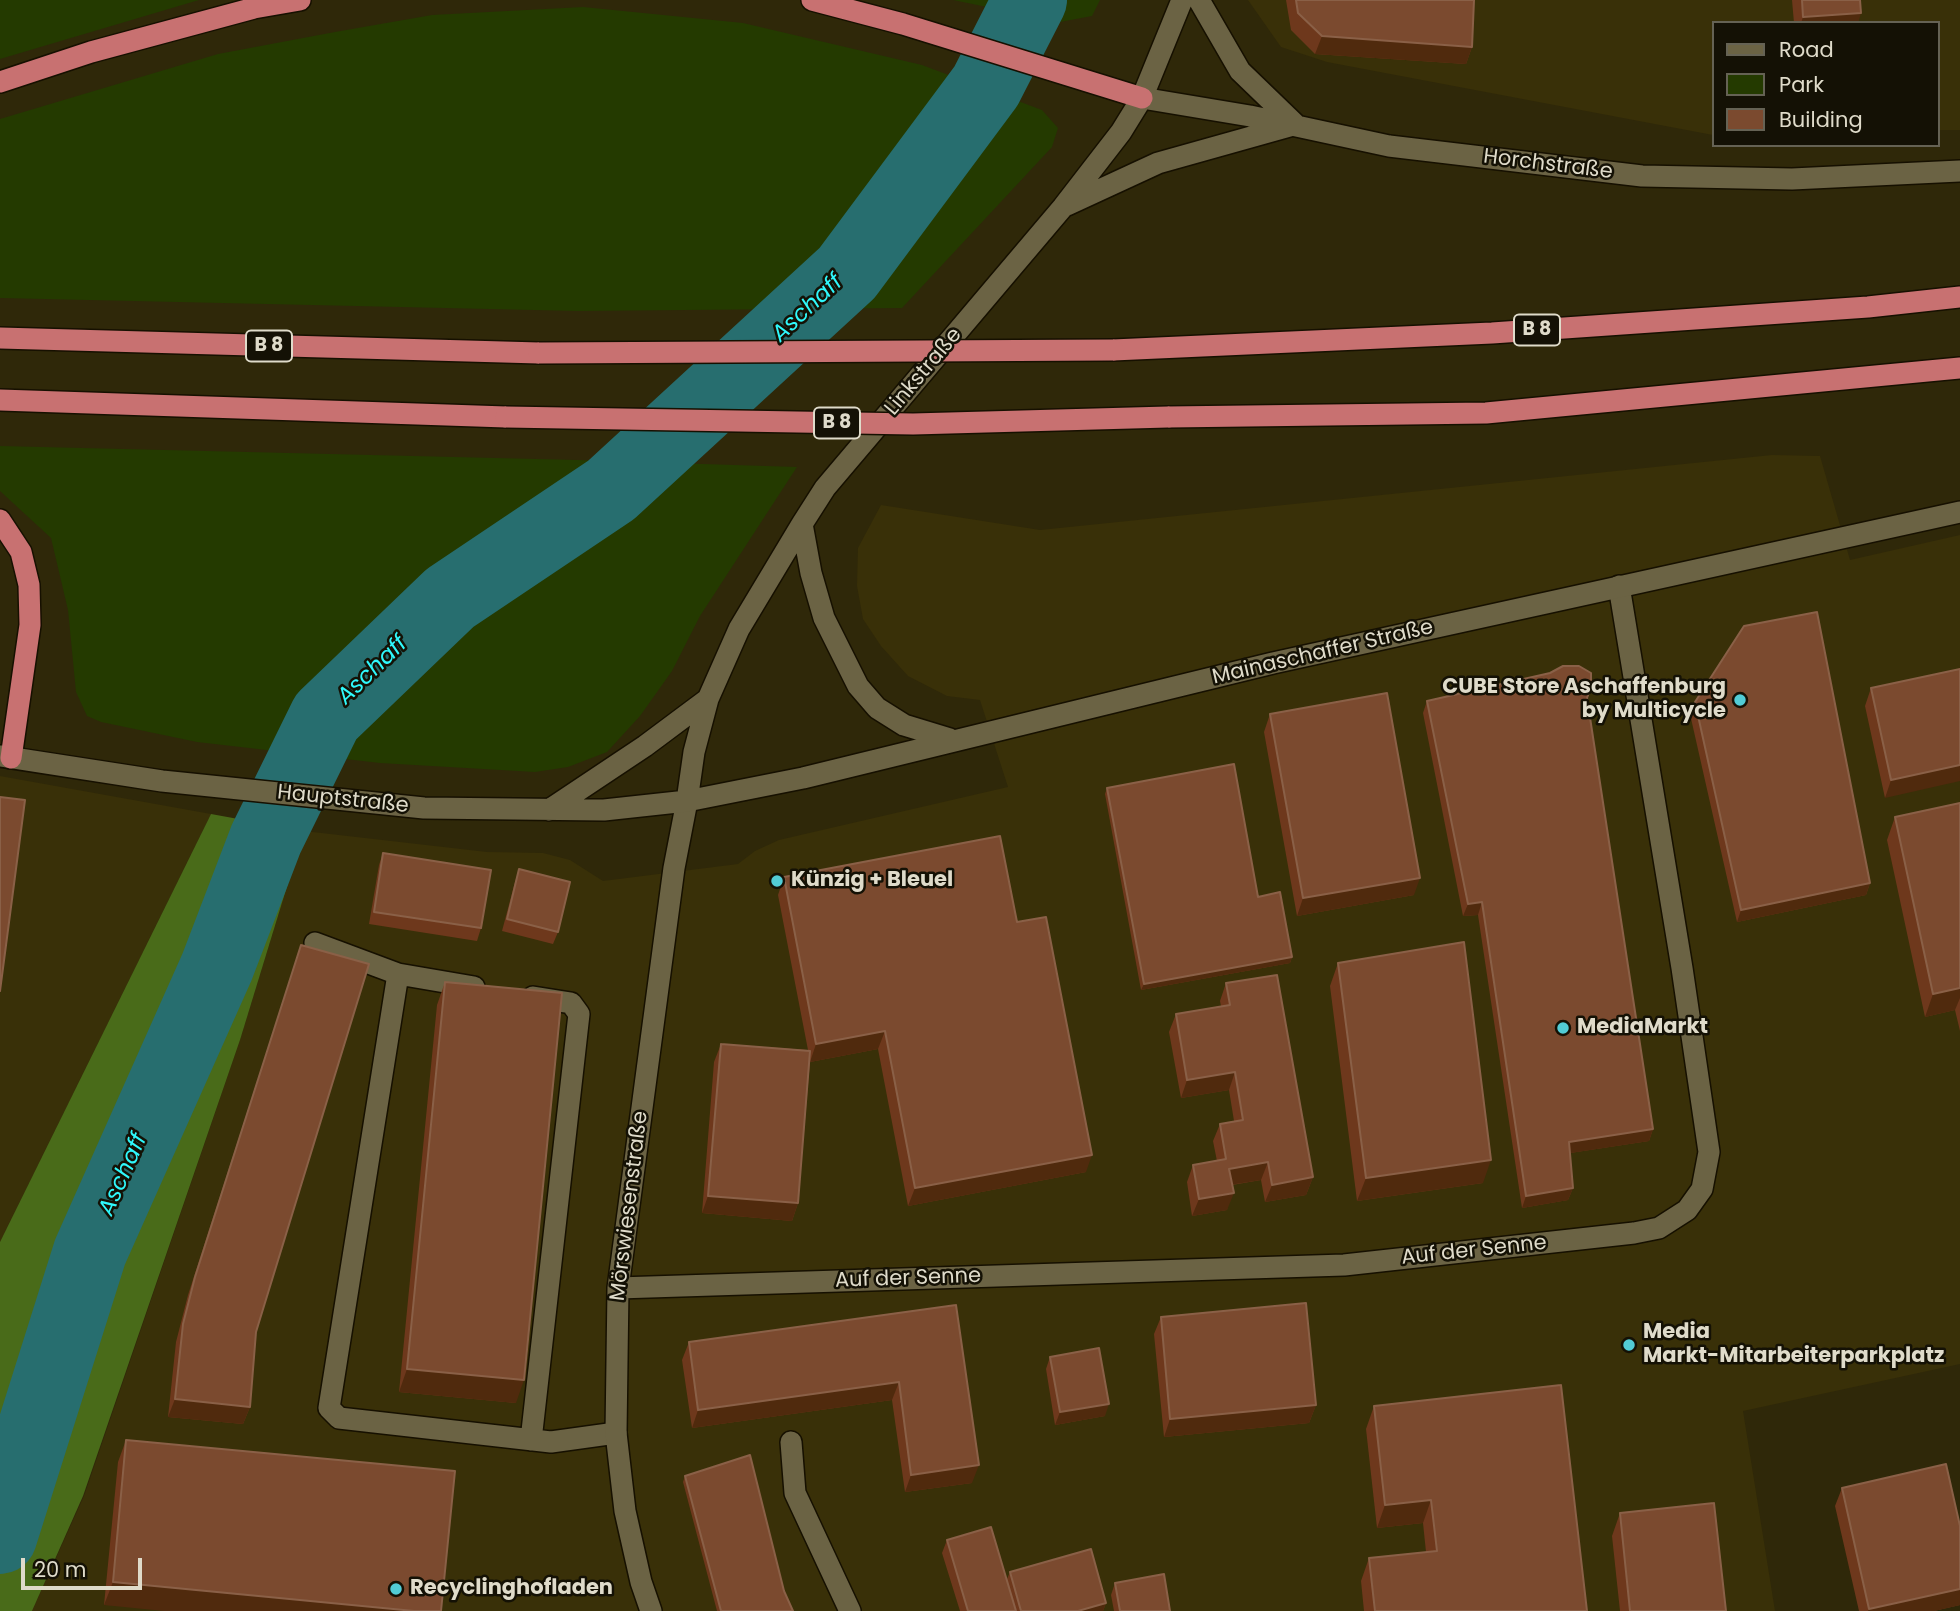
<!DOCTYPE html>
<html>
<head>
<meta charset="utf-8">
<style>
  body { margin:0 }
  #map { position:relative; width:1960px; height:1611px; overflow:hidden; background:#2f2809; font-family:Poppins,sans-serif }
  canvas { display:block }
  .legend { position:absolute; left:1712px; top:21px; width:228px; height:126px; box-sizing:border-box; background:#141105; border:2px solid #656254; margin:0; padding:9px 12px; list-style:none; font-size:21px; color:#dfdbca }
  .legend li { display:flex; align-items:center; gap:14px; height:35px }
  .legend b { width:35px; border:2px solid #656254 }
  .scale { position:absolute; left:21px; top:1558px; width:121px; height:32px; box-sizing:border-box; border:4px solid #dfdbca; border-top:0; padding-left:9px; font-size:21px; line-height:24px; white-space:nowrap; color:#dfdbca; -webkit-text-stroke:5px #141105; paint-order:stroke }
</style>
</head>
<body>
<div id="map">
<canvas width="1960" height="1611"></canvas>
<ul class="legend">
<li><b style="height:9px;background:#6b6344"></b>Road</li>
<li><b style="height:19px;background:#243a00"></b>Park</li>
<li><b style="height:19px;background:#7b4a2f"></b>Building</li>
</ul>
<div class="scale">20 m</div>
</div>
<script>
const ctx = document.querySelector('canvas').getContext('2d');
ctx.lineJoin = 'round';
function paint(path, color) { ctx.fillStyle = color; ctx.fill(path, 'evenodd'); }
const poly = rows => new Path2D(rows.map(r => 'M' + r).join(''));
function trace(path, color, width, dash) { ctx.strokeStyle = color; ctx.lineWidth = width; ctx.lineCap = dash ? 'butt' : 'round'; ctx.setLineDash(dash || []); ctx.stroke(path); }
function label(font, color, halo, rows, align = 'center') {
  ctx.font = font + ' Poppins,sans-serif'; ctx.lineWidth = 5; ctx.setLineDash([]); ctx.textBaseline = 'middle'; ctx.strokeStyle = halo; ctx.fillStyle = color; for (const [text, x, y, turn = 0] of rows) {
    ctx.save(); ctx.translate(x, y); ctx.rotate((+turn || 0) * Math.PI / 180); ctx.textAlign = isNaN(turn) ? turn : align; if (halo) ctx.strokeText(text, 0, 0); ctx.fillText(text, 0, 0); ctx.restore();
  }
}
const built = poly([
  [1248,0,1960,0,1960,130,1937,130,1937,23,1713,23,1713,135,1327,62,1281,47],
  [1772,455,1820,456,1850,560,1960,535,1960,1364,1743,1411,1775,1611,32,1611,84,1496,240,1040,304,831,487,852,543,853,570,860,603,881,738,864,755,851,779,840,1008,787,980,700,947,696,908,676,881,646,863,619,857,586,858,548,881,505,1040,530],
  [0,776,211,814,0,1242]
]);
const green = poly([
  [0,0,199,0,0,59],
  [953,0,1100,0,1092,16,1060,22],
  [583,7,743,23,922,65,1042,110,1058,128,1052,147,902,308,578,311,0,298,0,119,218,54,335,32,432,15],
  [0,446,578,460,797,467,700,616,672,671,640,716,607,752,568,767,535,772,380,763,197,742,101,722,87,716,76,692,68,610,51,538,0,491]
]);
const forest = poly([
  [211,814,304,831,240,1040,83,1496,32,1611,0,1611,0,1242]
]);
const river = poly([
  [0,1537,90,1252,217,967,266,839,326,717,450,598,611,490,847,273,986,86,1030,0]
]);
const lane = poly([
  [315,943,398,974,474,987],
  [398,974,329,1408,339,1418,551,1442,616,1433],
  [531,1440,579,1014,571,1003,533,997],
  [791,1442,795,1493,850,1611]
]);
const street = poly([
  [618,1288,1344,1265,1634,1233,1659,1228,1687,1210,1702,1189,1709,1152,1682,968,1619,586],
  [651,1611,641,1582,625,1511,616,1433,618,1288,674,868,687,801]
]);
const secondary = poly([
  [1199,0,1240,71,1296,125],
  [1142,98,1250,116,1389,146,1642,176,1792,179,1960,171],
  [1067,205,1158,163,1290,126],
  [802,524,811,573,824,618,858,686,877,708,904,725,950,739],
  [0,756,162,781,424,808,604,810,687,801,803,778,1273,663,1960,512],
  [687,801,694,752,708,699,739,629,802,524,825,488,1063,207,1121,132,1142,98,1182,0],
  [549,810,645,746,708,699]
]);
const highway = poly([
  [812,0,903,24,1142,98],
  [0,82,91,52,254,8,300,0],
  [0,338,539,353],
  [1113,350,1492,333,1868,307,1960,297],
  [0,400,506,417],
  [1168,417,1486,413,1960,368],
  [0,520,21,552,29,585,30,625,11,758]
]);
const highwayBridge = poly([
  [539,353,1113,350],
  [506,417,913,424,1168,417]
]);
const wall = poly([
  [1286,0,1474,0,1472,47,1466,64,1315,54,1291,30],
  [1792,0,1860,0,1858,23,1794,23],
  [1960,669,1885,798,1865,706,1871,688],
  [1550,673,1587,699,1653,1129,1649,1141,1570,1153,1573,1188,1568,1200,1522,1208,1478,915,1463,916,1423,713,1427,701],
  [1695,702,1870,883,1866,895,1737,922,1690,714],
  [1270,714,1414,895,1297,916,1264,732],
  [1107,788,1258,897,1292,957,1290,963,1141,990,1105,794],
  [1960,803,1960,1031,1955,1010,1925,1017,1887,840,1895,817],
  [383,853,481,928,477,941,369,924,379,865],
  [519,869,558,932,553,944,502,931,515,882],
  [784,877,1017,922,1086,1172,908,1206,878,1049,810,1062,798,1203,792,1221,702,1213,714,1062,721,1044,808,1050,778,895],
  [301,945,256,1332,250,1407,243,1424,168,1417,176,1342,188,1295],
  [1338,963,1483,1183,1357,1201,1330,986],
  [445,982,516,1403,399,1392,437,1005],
  [1226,983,1313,1177,1306,1195,1265,1202,1261,1180,1232,1185,1227,1210,1192,1216,1187,1182,1193,1165,1217,1161,1213,1141,1220,1124,1234,1121,1229,1090,1181,1098,1169,1032,1176,1014,1221,1006,1220,1001],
  [956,1305,972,1483,905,1492,892,1400,692,1428,682,1360,689,1342],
  [1161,1317,1316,1405,1309,1423,1164,1437,1154,1334],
  [1050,1357,1105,1416,1055,1425,1046,1369],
  [1374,1406,1587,1611,1364,1611,1361,1581,1369,1558,1426,1552,1423,1523,1377,1528,1366,1429],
  [126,1440,441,1611,104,1605,118,1462],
  [685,1476,784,1591,793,1611,717,1611,683,1482],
  [1842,1488,1960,1526,1960,1605,1934,1611,1859,1611,1835,1506],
  [1620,1513,1726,1611,1620,1611,1612,1536],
  [947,1540,1007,1579,1010,1572,1106,1603,1103,1611,960,1611,942,1553],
  [1115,1583,1170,1611,1114,1611,1111,1595]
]);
const shadedWall = poly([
  [1861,13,1858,23,1801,23,1803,17],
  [1322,36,1472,47,1466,64,1315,54],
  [1960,765,1960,781,1885,798,1891,780],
  [1420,878,1414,895,1297,916,1303,898],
  [1870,883,1866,895,1737,922,1741,910],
  [1482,902,1478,915,1463,916,1468,904],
  [1292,957,1290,963,1141,990,1144,984],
  [1960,988,1960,998,1955,1010,1925,1017,1933,994],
  [885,1031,878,1049,810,1062,816,1044],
  [1235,1072,1229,1090,1181,1098,1187,1080],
  [1653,1129,1649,1141,1564,1154,1569,1142],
  [1092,1155,1086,1172,908,1206,915,1188],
  [1491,1160,1483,1183,1357,1201,1366,1178],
  [1268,1162,1261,1180,1223,1186,1229,1169],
  [1313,1177,1306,1195,1265,1202,1272,1185],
  [1573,1188,1568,1200,1522,1208,1526,1196],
  [1234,1193,1227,1210,1192,1216,1199,1199],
  [708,1196,798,1203,792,1221,702,1213],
  [407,1369,524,1380,516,1403,399,1392],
  [899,1382,892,1400,692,1428,698,1410],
  [175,1399,250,1407,243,1424,168,1417],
  [1109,1404,1105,1416,1055,1425,1060,1412],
  [1316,1405,1309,1423,1164,1437,1170,1419],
  [979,1465,972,1483,905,1492,911,1475],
  [1431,1500,1423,1523,1377,1528,1385,1505],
  [113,1582,414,1611,164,1611,104,1605],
  [1960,1589,1960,1605,1934,1611,1868,1611,1869,1609],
  [1106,1603,1103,1611,1078,1611]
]);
const building = poly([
  [1296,0,1474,0,1472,47,1322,36,1298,13,1296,0],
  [1802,0,1860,0,1861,13,1803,17,1802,0],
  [1817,612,1870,883,1741,910,1695,702,1744,626,1817,612],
  [1563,666,1579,666,1591,673,1591,687,1587,698,1653,1129,1569,1142,1573,1188,1526,1196,1482,902,1468,904,1427,701,1550,673,1563,666],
  [1960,669,1960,765,1891,780,1871,688,1960,669],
  [1387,693,1420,878,1303,898,1270,714,1387,693],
  [1234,764,1258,897,1280,892,1292,957,1144,984,1107,788,1234,764],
  [0,797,25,800,0,991,0,797],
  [1960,803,1960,988,1933,994,1895,817,1960,803],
  [1000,836,1017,922,1046,917,1092,1155,915,1188,885,1031,816,1044,784,877,1000,836],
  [383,853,491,870,481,928,374,912,383,853],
  [519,869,570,882,558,932,507,919,519,869],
  [1464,942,1491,1160,1366,1178,1338,963,1464,942],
  [301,945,369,964,256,1332,250,1407,175,1399,183,1324,195,1277,301,945],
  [1277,975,1313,1177,1272,1185,1268,1162,1229,1169,1234,1193,1199,1199,1193,1165,1226,1159,1220,1124,1243,1120,1235,1072,1187,1080,1176,1014,1230,1005,1226,983,1277,975],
  [445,982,562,993,524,1380,407,1369,445,982],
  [721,1044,810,1051,798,1203,708,1196,721,1044],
  [1306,1303,1316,1405,1170,1419,1161,1317,1306,1303],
  [956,1305,979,1465,911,1475,899,1382,698,1410,689,1342,956,1305],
  [1099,1348,1109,1404,1060,1412,1050,1357,1099,1348],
  [1561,1385,1587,1611,1375,1611,1369,1558,1437,1551,1431,1500,1385,1505,1374,1406,1561,1385],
  [126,1440,455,1471,441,1611,414,1611,113,1582,126,1440],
  [750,1455,784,1591,793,1611,721,1611,685,1476,750,1455],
  [1946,1464,1960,1526,1960,1589,1869,1609,1842,1488,1946,1464],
  [1714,1503,1726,1611,1630,1611,1620,1513,1714,1503],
  [991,1527,1016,1611,968,1611,947,1540,991,1527],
  [1091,1549,1106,1603,1078,1611,1021,1611,1010,1572,1091,1549],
  [1164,1574,1170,1611,1120,1611,1115,1583,1164,1574]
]);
const markers = [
  [1740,700,7,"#52ccd5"],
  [777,881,7,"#52ccd5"],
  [1563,1028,7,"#52ccd5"],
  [1629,1345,7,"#52ccd5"],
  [396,1589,7,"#52ccd5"]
];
const shields = [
  [1537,330,46],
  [269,346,46],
  [837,423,46]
];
const shieldNames = [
  ["B 8",1537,330],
  ["B 8",269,346],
  ["B 8",837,423]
];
const streetNames = [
  ["Horchstraße",1548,165,7],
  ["Linkstraße",924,372,-50],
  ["Mainaschaffer Straße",1323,653,-13],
  ["Hauptstraße",343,800,6],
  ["Mörswiesenstraße",630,1206,-83],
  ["Auf der Senne",1474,1251,-6],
  ["Auf der Senne",908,1279,-2]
];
const poiNames = [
  ["CUBE Store Aschaffenburg",1726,688,"right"],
  ["by Multicycle",1726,712,"right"],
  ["Künzig + Bleuel",791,881],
  ["MediaMarkt",1577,1028],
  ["Media",1643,1333],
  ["Markt-Mitarbeiterparkplatz",1643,1357],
  ["Recyclinghofladen",410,1589]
];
const waterNames = [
  ["Aschaff",808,309,-43],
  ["Aschaff",373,671,-44],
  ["Aschaff",124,1175,-66]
];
paint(built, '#393008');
paint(green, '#243a00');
paint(forest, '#496b19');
trace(river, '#276e6f', 74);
trace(lane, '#161000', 24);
trace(street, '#161000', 24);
trace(secondary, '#161000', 24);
trace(highway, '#161000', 24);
trace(lane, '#6b6344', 21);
trace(street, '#6b6344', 21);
trace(secondary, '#6b6344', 21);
trace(highway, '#c87171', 21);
trace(highwayBridge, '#161000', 24, []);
trace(highwayBridge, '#c87171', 21);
paint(wall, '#6e381c');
paint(shadedWall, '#502a0d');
paint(building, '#7b4a2f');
trace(building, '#8a6047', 2);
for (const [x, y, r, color] of markers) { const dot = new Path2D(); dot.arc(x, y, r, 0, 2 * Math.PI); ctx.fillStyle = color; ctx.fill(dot); trace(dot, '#141105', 2.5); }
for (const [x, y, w] of shields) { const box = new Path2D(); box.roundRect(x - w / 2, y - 15.5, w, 31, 5); ctx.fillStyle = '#141105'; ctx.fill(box); trace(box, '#dfdbca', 2); }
label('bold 19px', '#dfdbca', null, shieldNames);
label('21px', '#dfdbca', '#141105', streetNames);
label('bold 21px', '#dfdbca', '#141105', poiNames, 'left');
label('italic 23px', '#2ff8fb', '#141105', waterNames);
</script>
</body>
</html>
